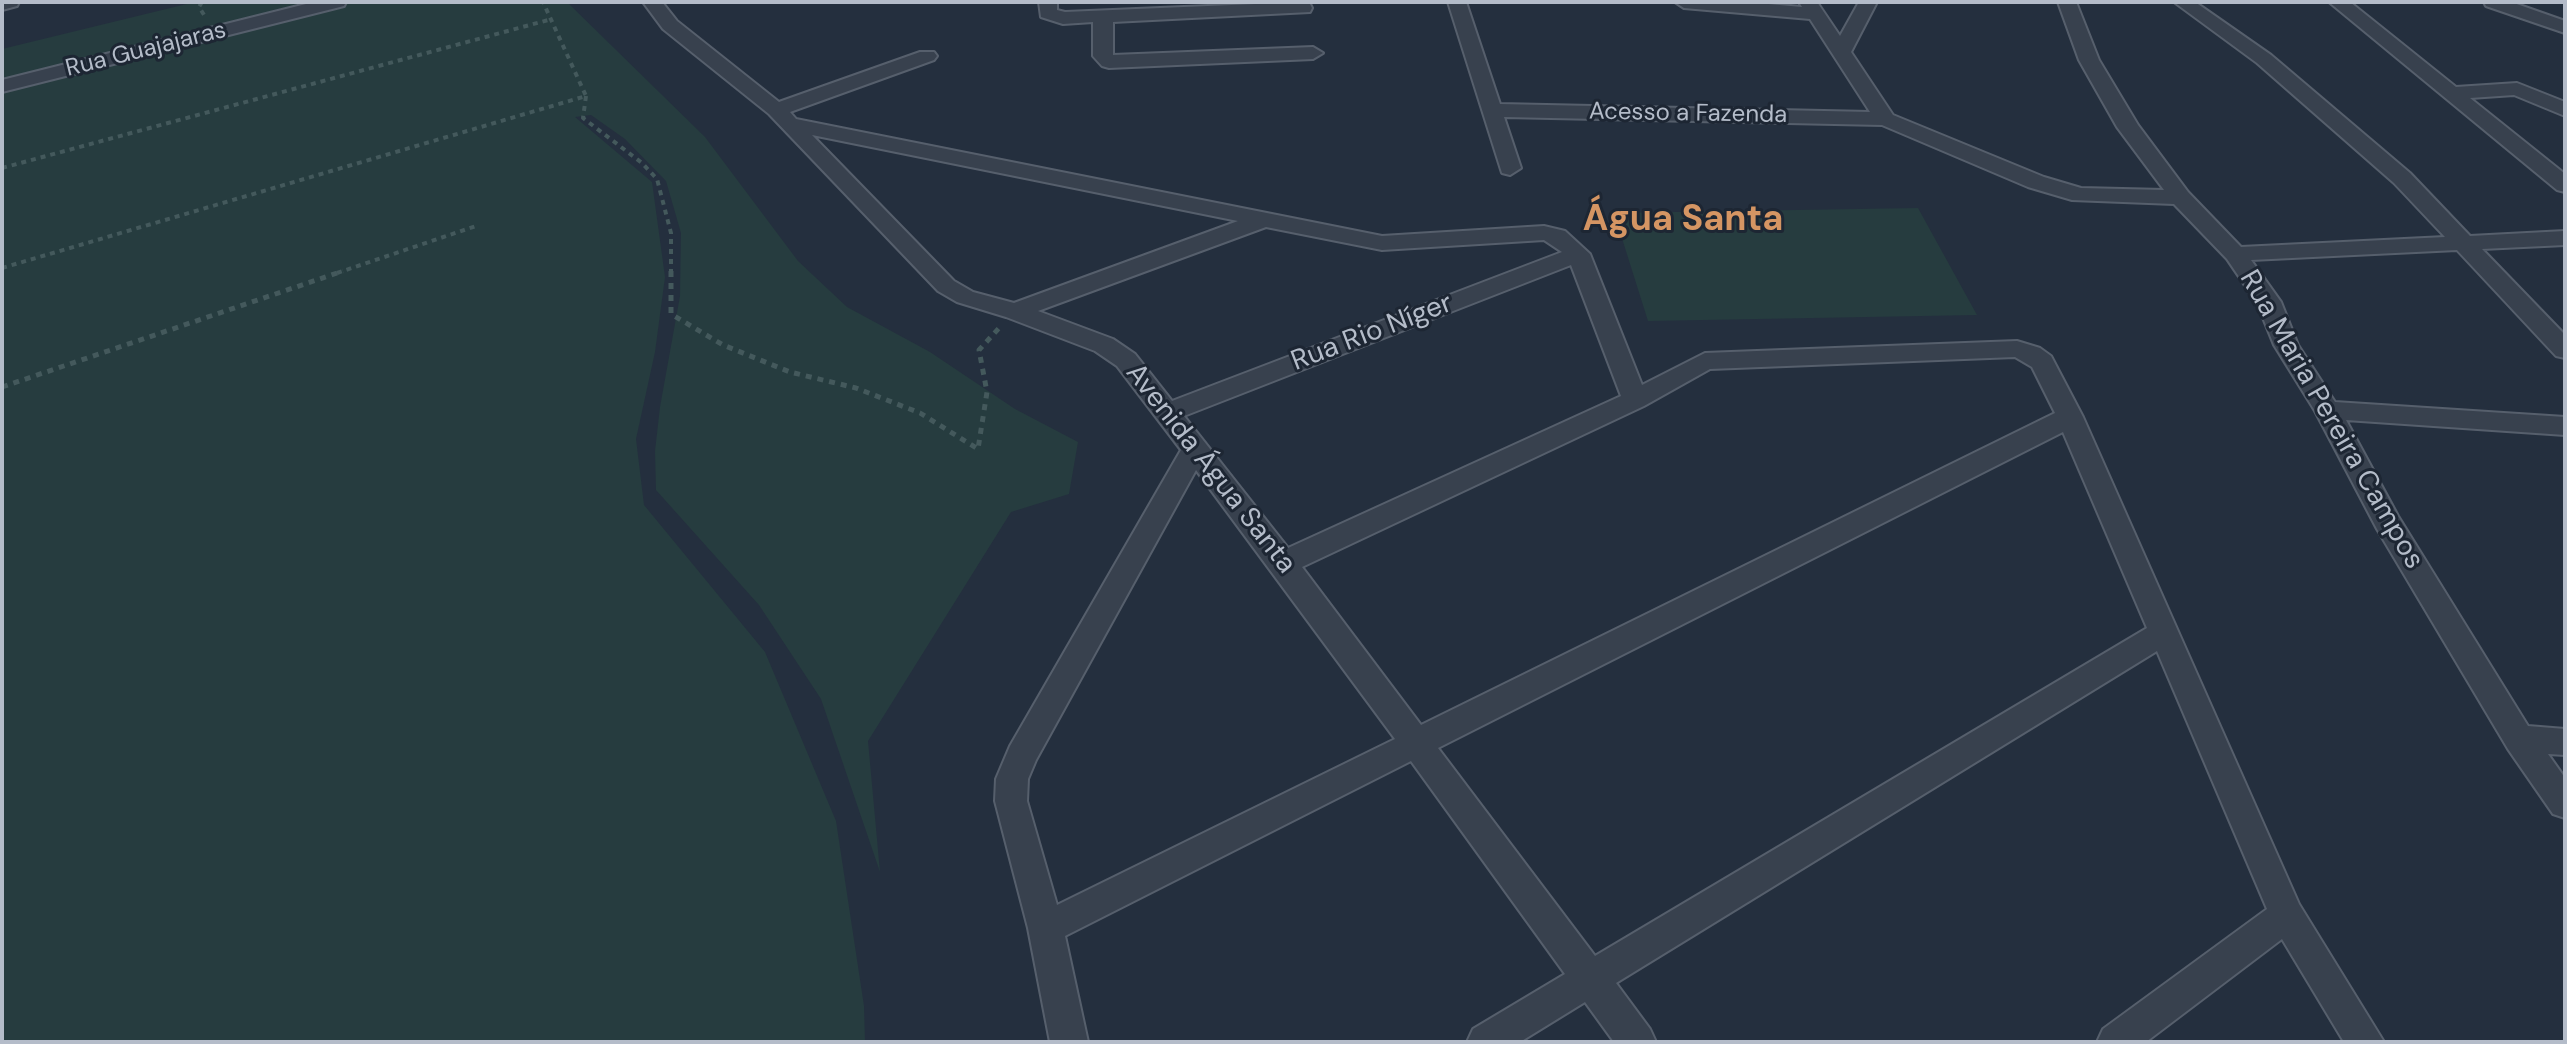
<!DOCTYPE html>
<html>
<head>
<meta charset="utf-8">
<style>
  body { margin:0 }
  #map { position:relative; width:2567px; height:1044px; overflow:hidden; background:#242f3e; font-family:"DM Sans",sans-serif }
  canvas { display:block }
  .frame { position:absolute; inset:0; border:4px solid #b4bcc9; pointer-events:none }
</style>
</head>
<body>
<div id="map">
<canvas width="2567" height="1044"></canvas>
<div class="frame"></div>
</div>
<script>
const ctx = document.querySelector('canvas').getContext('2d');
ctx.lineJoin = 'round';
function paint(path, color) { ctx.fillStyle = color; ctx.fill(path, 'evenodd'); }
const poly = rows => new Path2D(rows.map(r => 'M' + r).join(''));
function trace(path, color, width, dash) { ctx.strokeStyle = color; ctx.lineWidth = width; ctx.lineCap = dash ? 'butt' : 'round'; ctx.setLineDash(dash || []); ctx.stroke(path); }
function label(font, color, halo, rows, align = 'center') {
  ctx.font = font + ' "DM Sans",sans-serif'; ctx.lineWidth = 6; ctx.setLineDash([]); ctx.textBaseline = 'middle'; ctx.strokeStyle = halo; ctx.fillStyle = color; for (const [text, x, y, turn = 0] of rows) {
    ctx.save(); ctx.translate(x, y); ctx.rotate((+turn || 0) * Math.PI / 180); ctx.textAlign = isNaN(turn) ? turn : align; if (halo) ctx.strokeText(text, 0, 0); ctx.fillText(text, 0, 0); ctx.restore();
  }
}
const green = poly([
  [195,2,567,2,705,137,798,261,847,307,930,352,1015,409,1078,442,1069,494,1011,512,868,741,880,872,821,699,759,605,656,490,655,451,660,407,680,296,681,233,666,181,625,139,591,115,575,117,652,182,665,277,655,352,636,439,644,505,765,652,836,821,864,1006,865,1042,2,1042,2,49],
  [1918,208,1977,315,1648,321,1614,213]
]);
const pathFar1 = poly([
  [202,2,199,7,206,18],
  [586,96,583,118,642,163,657,179,671,233,671,273],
  [2,168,552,19],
  [2,268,586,96,543,2],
  [337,273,476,226]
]);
const path = poly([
  [671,271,671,314,723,345,790,372,856,388,920,413,978,449,987,392,979,350,1000,327],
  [2,387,343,271]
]);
const minor = poly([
  [2,2,19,2,17,6,2,10,2,2],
  [314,2,346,2,344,6,2,92,2,80,314,2],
  [643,2,662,2,677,21,779,102,920,52,934,52,937,56,934,60,790,112,796,119,1382,236,1544,226,1565,231,1590,254,1642,385,1705,353,2017,341,2040,348,2051,356,2083,417,2299,904,2384,1042,2344,1042,2282,939,2146,1042,2097,1042,2103,1029,2267,909,2157,651,1616,983,1650,1029,1656,1042,1614,1042,1585,1002,1520,1042,1467,1042,1473,1029,1565,974,1411,761,1065,936,1088,1042,1050,1042,1028,928,995,801,996,779,1010,746,1181,450,1117,366,1095,351,1006,317,957,302,938,291,769,114,663,29,643,2],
  [812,135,1238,221,1014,303,973,292,954,281,812,135],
  [1266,227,1382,250,1544,240,1562,252,1172,401,1135,354,1113,339,1038,311,1266,227],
  [1571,265,1621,396,1288,548,1184,416,1571,265],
  [2015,357,2032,367,2055,413,1421,725,1302,567,1644,406,1710,369,2015,357],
  [2063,432,2147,628,1595,956,1438,748,2063,432],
  [1196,470,1395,739,1057,905,1027,801,1028,779,1036,760,1196,470],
  [1039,2,1057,2,1057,10,1065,12,1303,2,1310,4,1312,8,1310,12,1113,22,1113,55,1313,47,1323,53,1313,59,1109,68,1102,66,1093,56,1093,22,1063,24,1041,17,1039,2],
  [1448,2,1466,2,1500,104,1870,112,1810,19,1684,8,1675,2,1746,2,1802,7,1799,2,1817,2,1840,36,1859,2,1877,2,1851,52,1893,115,2044,177,2081,188,2164,190,2117,127,2079,60,2058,2,2076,2,2099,60,2138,125,2188,192,2241,247,2445,237,2394,183,2257,63,2174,2,2195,2,2271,55,2410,173,2470,236,2565,231,2565,245,2482,249,2565,335,2565,358,2556,356,2457,250,2251,260,2281,302,2298,345,2335,402,2565,417,2565,435,2346,420,2398,516,2528,726,2565,729,2565,755,2548,754,2565,778,2565,818,2553,814,2508,749,2377,529,2315,411,2274,345,2257,303,2227,259,2174,204,2072,200,2028,187,1882,125,1504,117,1521,168,1510,175,1502,173,1448,2],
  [2329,2,2350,2,2456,87,2517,83,2565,102,2565,116,2514,95,2470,98,2565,174,2565,192,2557,190,2329,2],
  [2484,2,2511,2,2565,21,2565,33,2486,6,2484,2]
]);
const farStreetnames = [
  ["Rua Guajajaras",146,50,-14],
  ["Acesso a Fazenda",1688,114,1]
];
const streetNames = [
  ["Rua Rio Níger",1372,333,-21],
  ["Rua Maria Pereira Campos",2331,420,60],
  ["Avenida Água Santa",1210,469,52]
];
const districtNames = [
  ["Água Santa",1683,221]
];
paint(green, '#263c3f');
trace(minor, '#565f6c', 4);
trace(pathFar1, '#44595c', 4, [5, 5]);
trace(path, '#44595c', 5, [6, 6]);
paint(minor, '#38414e');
label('24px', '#b4bcc9', '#1d2633', farStreetnames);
label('28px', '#b4bcc9', '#1d2633', streetNames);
label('bold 36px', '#d59563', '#1d2633', districtNames);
</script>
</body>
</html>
